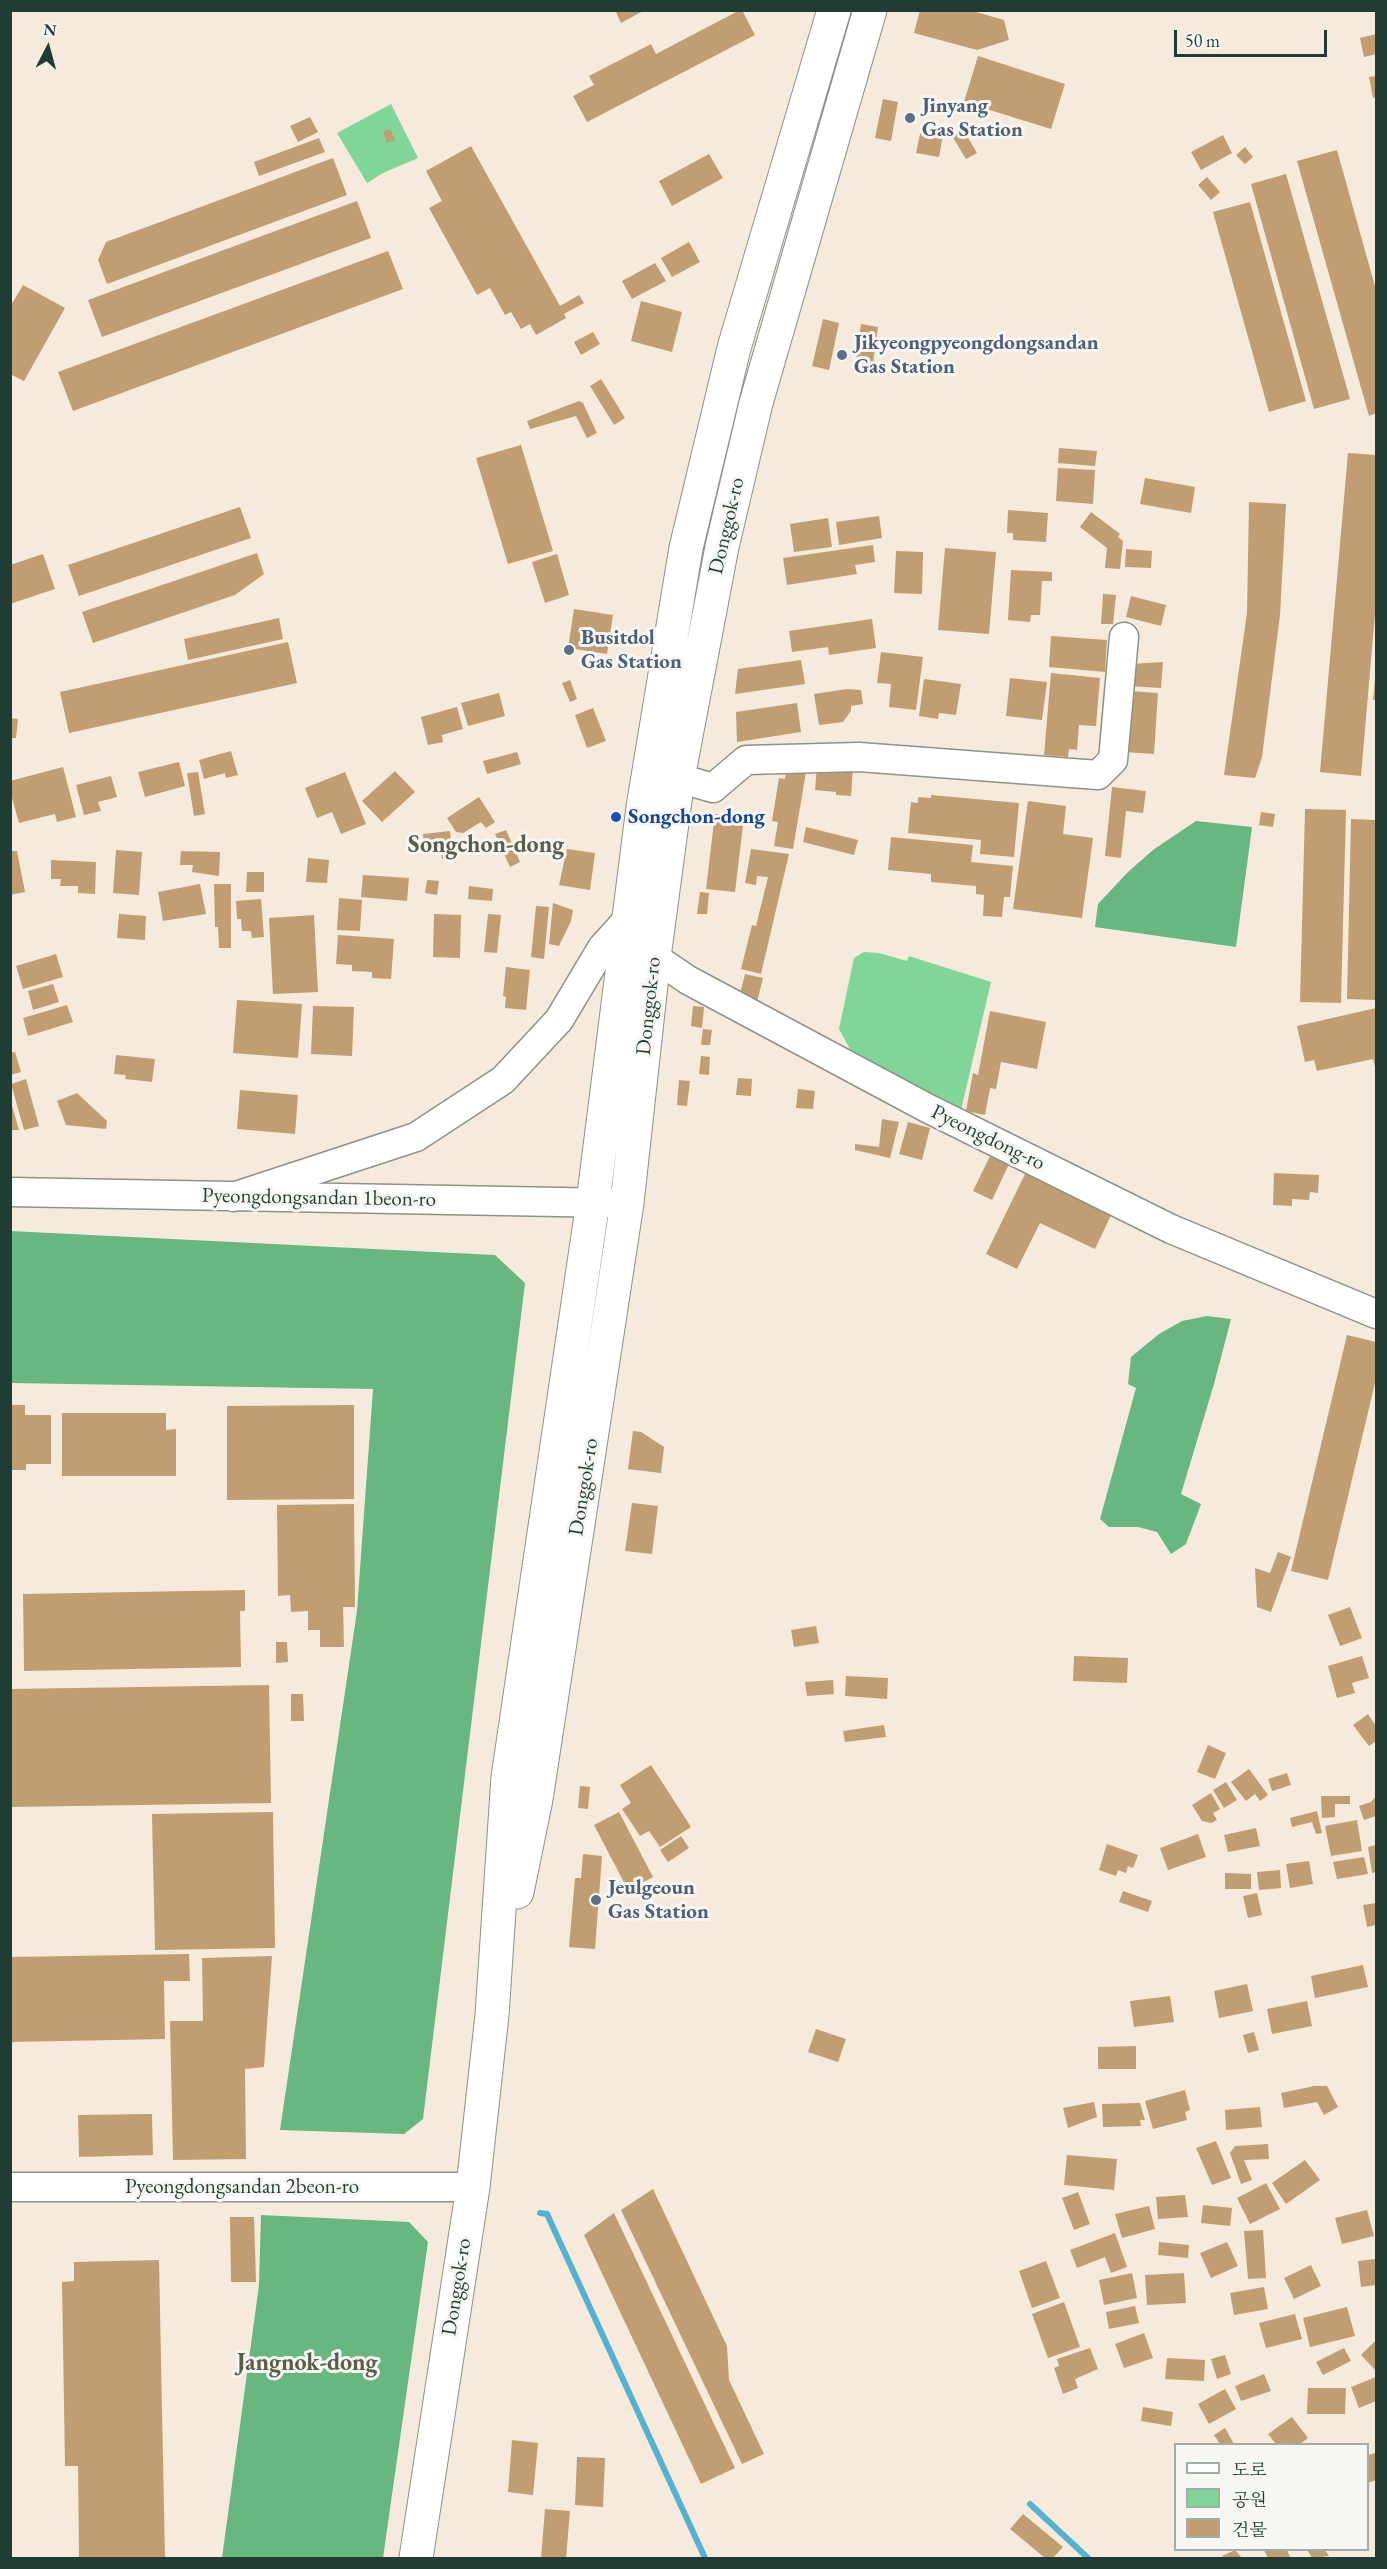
<!DOCTYPE html>
<html>
<head>
<meta charset="utf-8">
<style>
  body { margin:0 }
  #map { position:relative; width:1387px; height:2569px; overflow:hidden; background:#f5eadb; font-family:"EB Garamond","Noto Serif KR",serif }
  canvas { display:block }
  .frame { position:absolute; inset:0; border:12px solid #1f3d34; pointer-events:none }
  .legend { position:absolute; left:1174px; top:2443px; width:195px; height:108px; box-sizing:border-box; background:#f6f6f2; border:2px solid #a0aca6; margin:0; padding:8px 10px; list-style:none; font-size:18px; color:#1f3d34 }
  .legend li { display:flex; align-items:center; gap:12px; height:30px }
  .legend b { width:30px; border:2px solid #a0aca6 }
  .north { position:absolute; left:18px; top:18px; width:60px; height:60px; -webkit-text-stroke:4px #f6f6f2; paint-order:stroke; rotate:6deg; font-size:16px; font-weight:700; line-height:24px; text-align:center; color:#1f3d34 }
  .north::after { content:''; display:block; margin:auto; width:21px; height:27px; background:#1f3d34; clip-path:polygon(50% 0,100% 100%,50% 72%,0 100%) }
  .scale { position:absolute; left:1174px; top:30px; width:153px; height:27px; box-sizing:border-box; border:3px solid #1f3d34; border-top:0; padding-left:8px; font-size:18px; line-height:21px; white-space:nowrap; color:#1f3d34; -webkit-text-stroke:4px #f6f6f2; paint-order:stroke }
</style>
</head>
<body>
<div id="map">
<canvas width="1387" height="2569"></canvas>
<div class="frame"></div>
<ul class="legend">
<li><b style="height:8px;background:#fff"></b>도로</li>
<li><b style="height:16px;background:#80d598"></b>공원</li>
<li><b style="height:16px;background:#c19e71"></b>건물</li>
</ul>
<div class="north">N</div>
<div class="scale">50 m</div>
</div>
<script>
const ctx = document.querySelector('canvas').getContext('2d');
ctx.lineJoin = 'round';
function paint(path, color) { ctx.fillStyle = color; ctx.fill(path, 'evenodd'); }
const poly = rows => new Path2D(rows.map(r => 'M' + r).join(''));
function trace(path, color, width, dash) { ctx.strokeStyle = color; ctx.lineWidth = width; ctx.lineCap = dash ? 'butt' : 'round'; ctx.setLineDash(dash || []); ctx.stroke(path); }
function label(font, color, halo, rows, align = 'center') {
  ctx.font = font + ' "EB Garamond",serif'; ctx.lineWidth = 6; ctx.setLineDash([]); ctx.textBaseline = 'middle'; ctx.strokeStyle = halo; ctx.fillStyle = color; for (const [text, x, y, turn = 0] of rows) {
    ctx.save(); ctx.translate(x, y); ctx.rotate((+turn || 0) * Math.PI / 180); ctx.textAlign = isNaN(turn) ? turn : align; if (halo) ctx.strokeText(text, 0, 0); ctx.fillText(text, 0, 0); ctx.restore();
  }
}
const green = poly([
  [391,104,418,158,383,173,367,183,337,133],
  [864,952,879,953,907,961,909,956,991,982,961,1110,856,1060,839,1029,854,958]
]);
const forest = poly([
  [1196,821,1252,827,1236,947,1095,927,1098,904,1128,872,1153,850],
  [10,1231,495,1255,525,1283,423,2119,404,2134,280,2130,357,1611,373,1389,11,1383],
  [1207,1316,1231,1319,1214,1384,1181,1494,1201,1504,1186,1544,1171,1554,1157,1532,1138,1527,1109,1527,1100,1519,1136,1388,1128,1384,1131,1357,1159,1334,1182,1321],
  [261,2215,409,2222,428,2242,383,2558,222,2558,259,2285]
]);
const stream = poly([
  [540,2213,547,2214,705,2558],
  [1030,2504,1088,2558]
]);
const building = poly([
  [615,10,645,10,621,23],
  [740,10,742,10,755,35,587,122,573,96,594,85,589,76,651,44,656,54],
  [920,10,969,10,1004,20,1009,40,977,50,914,33],
  [1376,34,1376,54,1364,57,1360,38],
  [978,56,1065,84,1051,129,964,102],
  [1376,76,1376,97,1373,98,1369,77],
  [883,99,898,102,891,141,875,138],
  [310,117,318,132,298,142,290,126],
  [922,125,944,129,939,157,916,153],
  [390,129,395,140,387,143,383,132],
  [963,129,977,153,966,159,952,136],
  [1223,135,1232,153,1201,170,1191,152],
  [319,138,325,152,259,176,254,162],
  [471,146,560,306,579,295,584,303,564,314,566,318,536,335,530,324,521,329,511,312,505,315,490,288,477,295,429,208,442,201,426,171],
  [1245,147,1253,157,1245,164,1236,155],
  [1337,150,1376,290,1376,413,1369,416,1297,161],
  [709,154,723,178,672,206,659,181],
  [333,158,347,195,107,284,98,260,106,242],
  [1286,174,1350,399,1314,409,1251,184],
  [1207,177,1220,192,1211,200,1198,185],
  [357,201,371,238,102,337,88,300],
  [1250,202,1306,401,1269,412,1213,212],
  [689,242,700,262,672,277,661,258],
  [388,251,403,289,73,411,58,372],
  [655,263,666,281,632,299,622,281],
  [23,285,65,308,24,381,10,374,10,307],
  [641,301,682,312,672,352,631,341],
  [823,319,839,323,829,370,812,366],
  [861,324,878,327,872,370,855,368],
  [593,332,600,344,581,355,574,342],
  [601,379,625,418,614,425,590,386],
  [579,401,583,403,597,433,587,438,576,416,530,429,527,421],
  [521,445,553,551,508,564,476,458],
  [1059,448,1097,451,1095,466,1058,463],
  [1348,453,1376,455,1376,602,1361,776,1320,772],
  [1058,468,1095,470,1093,504,1056,501],
  [1145,478,1195,487,1191,513,1140,504],
  [1249,502,1286,504,1280,615,1262,757,1255,778,1224,775,1247,613],
  [240,507,251,538,79,596,68,565],
  [1008,510,1048,513,1046,542,1013,540,1013,533,1007,533],
  [1091,512,1120,534,1118,537,1123,541,1120,569,1105,568,1107,548,1080,527],
  [879,516,882,538,839,545,836,522],
  [828,518,832,547,794,552,790,524],
  [873,545,875,562,855,565,857,574,787,585,783,558],
  [945,548,996,552,989,634,938,630],
  [1126,549,1152,551,1151,568,1125,567],
  [896,551,923,552,922,594,894,593],
  [257,553,264,574,235,595,93,643,82,612],
  [43,554,55,589,10,604,10,565],
  [557,554,569,595,545,603,532,562],
  [1011,570,1052,572,1052,581,1042,581,1040,615,1031,615,1030,622,1008,620],
  [1103,594,1116,595,1113,624,1101,624],
  [1131,596,1166,605,1161,626,1126,617],
  [574,609,613,615,607,654,568,648],
  [279,618,283,639,188,660,184,639],
  [872,619,876,648,829,655,828,647,792,652,789,631],
  [1051,636,1107,640,1105,672,1049,667],
  [288,642,297,683,69,733,60,692],
  [881,652,923,657,916,710,889,707,891,684,877,683],
  [801,660,805,684,735,694,738,669],
  [1163,662,1161,688,1126,686,1128,664],
  [1051,673,1100,678,1096,726,1079,725,1077,750,1069,749,1068,757,1044,755],
  [1010,678,1047,682,1042,720,1006,716],
  [924,679,961,684,956,715,939,713,938,719,919,716],
  [1375,679,1376,679,1376,700,1373,700],
  [570,680,577,699,570,702,562,683],
  [847,689,861,690,863,704,851,706,851,711,843,722,819,725,814,694],
  [1130,691,1158,693,1154,754,1125,752],
  [499,693,505,716,468,726,461,703],
  [797,703,801,732,737,742,736,712],
  [457,707,463,729,442,735,443,742,428,745,421,717],
  [593,708,606,741,587,748,575,715],
  [10,718,18,719,16,738,10,738],
  [231,751,238,775,226,778,225,773,204,779,199,760],
  [517,752,521,764,487,774,483,761],
  [179,762,185,786,145,797,138,772],
  [817,766,853,768,851,796,836,795,836,792,815,790],
  [63,767,76,817,57,822,55,814,19,823,10,791,10,781],
  [787,768,806,772,793,849,774,846,778,822,772,821,779,778,785,779],
  [395,771,415,792,382,822,362,801],
  [198,772,205,814,194,816,187,773],
  [345,772,366,824,341,834,332,812,317,818,305,788],
  [111,776,117,797,98,802,101,811,84,815,76,785],
  [1112,787,1146,791,1143,813,1126,811,1121,858,1105,856],
  [931,795,1019,803,1014,857,980,854,981,840,908,833,911,802,918,803,918,797,931,798],
  [479,797,495,822,486,828,481,822,463,833,456,832,447,818],
  [1028,801,1066,806,1063,834,1093,838,1082,918,1013,909],
  [1305,809,1346,810,1341,1003,1300,1002],
  [1261,812,1275,814,1273,827,1259,825],
  [715,814,744,817,735,892,706,889],
  [1351,819,1376,820,1376,1000,1347,999],
  [806,827,858,840,854,855,803,842],
  [506,830,520,862,510,867,495,834],
  [450,831,453,859,442,859,441,849,425,851,423,834],
  [891,837,973,845,971,862,1013,866,1010,897,1004,897,1002,917,983,916,984,895,976,894,976,886,931,882,931,874,888,870],
  [567,849,595,853,590,890,559,885],
  [751,849,789,854,761,974,741,969,752,925,756,926,768,877,757,876,756,885,745,883],
  [116,850,142,852,139,895,113,893],
  [10,851,17,851,25,892,10,895],
  [181,851,220,852,219,876,192,872,193,865,180,865],
  [308,858,329,860,327,883,306,882],
  [51,860,96,862,95,894,78,893,78,886,60,886,61,879,51,879],
  [247,872,264,872,264,892,246,892],
  [363,875,409,878,407,901,361,897],
  [427,880,439,881,437,895,425,893],
  [200,884,206,914,163,921,158,892],
  [214,884,231,884,231,948,219,948,218,927,215,927],
  [469,886,493,889,492,901,468,899],
  [700,892,709,893,707,914,697,914],
  [339,898,362,900,360,931,337,930],
  [261,899,264,937,252,938,251,931,242,931,241,919,237,919,236,901],
  [553,903,573,910,571,921,559,946,549,944],
  [536,906,549,907,544,959,531,957],
  [119,914,146,916,145,940,117,938],
  [434,914,461,915,460,958,433,957],
  [488,914,501,915,497,953,484,952],
  [314,915,318,992,273,994,269,918],
  [338,935,394,939,391,979,372,978,372,972,352,971,352,965,336,964],
  [56,954,63,977,23,989,16,966],
  [506,967,530,970,526,1010,505,1008,506,997,503,996],
  [745,974,763,978,757,1002,739,998],
  [53,984,59,1002,33,1010,28,991],
  [237,1000,302,1004,298,1058,233,1053],
  [67,1005,73,1022,28,1036,23,1018],
  [313,1006,354,1007,352,1056,311,1054],
  [693,1006,704,1007,702,1028,691,1026],
  [1376,1008,1376,1071,1373,1059,1317,1071,1314,1060,1305,1062,1297,1026],
  [990,1011,1046,1022,1037,1069,1001,1062,996,1089,990,1088,985,1115,966,1111,973,1073,978,1075],
  [703,1029,712,1030,710,1045,701,1045],
  [15,1052,21,1072,10,1075,10,1053],
  [116,1055,155,1059,152,1082,125,1079,126,1075,114,1074],
  [701,1056,710,1057,709,1075,699,1074],
  [738,1078,752,1079,751,1096,736,1095],
  [26,1079,39,1126,24,1130,11,1084],
  [679,1080,690,1081,687,1106,677,1105],
  [798,1089,815,1091,813,1109,796,1108],
  [240,1090,298,1095,295,1134,237,1129],
  [77,1093,107,1121,106,1129,66,1125,57,1101],
  [10,1102,11,1102,19,1130,10,1130],
  [882,1119,899,1122,890,1158,855,1150,855,1144,879,1147],
  [908,1122,930,1128,922,1160,899,1154],
  [991,1154,1010,1162,992,1200,973,1191],
  [1026,1172,1112,1213,1095,1249,1040,1223,1017,1269,986,1254],
  [1274,1173,1319,1175,1318,1193,1310,1192,1309,1200,1292,1199,1292,1206,1273,1205],
  [1347,1335,1376,1342,1376,1379,1328,1580,1291,1571],
  [10,1405,25,1405,25,1415,51,1415,51,1464,26,1464,26,1470,10,1470],
  [354,1405,354,1499,227,1500,227,1406],
  [62,1413,166,1413,166,1430,176,1429,176,1476,62,1476],
  [633,1431,641,1432,664,1447,661,1473,628,1469],
  [632,1503,658,1506,652,1554,625,1551],
  [354,1504,355,1607,343,1607,344,1647,320,1647,320,1630,308,1630,308,1611,291,1612,290,1595,278,1596,277,1505],
  [1278,1552,1291,1557,1271,1612,1257,1607,1255,1568,1270,1573],
  [245,1590,245,1611,240,1611,241,1667,24,1671,23,1594],
  [1350,1607,1362,1638,1340,1646,1328,1615],
  [816,1626,819,1643,794,1647,791,1630],
  [276,1642,287,1642,288,1662,276,1663],
  [1074,1656,1128,1658,1127,1683,1073,1681],
  [1362,1656,1369,1678,1352,1683,1355,1693,1337,1698,1328,1666],
  [846,1676,888,1678,887,1699,845,1696],
  [833,1680,834,1694,807,1696,805,1682],
  [269,1685,271,1803,10,1807,10,1689],
  [291,1694,303,1694,304,1721,291,1721],
  [1368,1714,1376,1726,1376,1741,1369,1746,1353,1725],
  [884,1725,886,1737,845,1742,843,1731],
  [1208,1745,1226,1753,1215,1779,1197,1772],
  [651,1765,691,1827,660,1847,649,1831,640,1836,622,1809,631,1803,620,1785],
  [1249,1769,1268,1795,1260,1801,1255,1794,1246,1801,1231,1782],
  [1287,1773,1291,1785,1272,1791,1268,1779],
  [1226,1782,1237,1800,1224,1808,1213,1790],
  [580,1786,590,1787,588,1809,578,1808],
  [1211,1793,1220,1809,1213,1813,1217,1820,1211,1823,1202,1821,1192,1805],
  [1321,1796,1350,1796,1350,1804,1335,1804,1335,1817,1322,1818],
  [1376,1796,1376,1816,1364,1820,1359,1806,1371,1802],
  [1317,1811,1322,1833,1316,1834,1312,1822,1292,1827,1290,1818],
  [273,1812,275,1948,155,1950,152,1814],
  [619,1812,653,1877,628,1890,594,1825],
  [1357,1820,1362,1851,1331,1856,1325,1826],
  [1256,1828,1260,1846,1228,1852,1224,1835],
  [1198,1834,1206,1857,1168,1870,1160,1848],
  [681,1836,689,1848,668,1862,660,1850],
  [1107,1844,1138,1855,1133,1868,1128,1866,1126,1873,1118,1870,1116,1876,1099,1870],
  [1376,1845,1376,1872,1372,1873,1368,1847],
  [583,1854,602,1856,595,1949,569,1947,575,1878,581,1878],
  [1364,1857,1368,1874,1337,1879,1333,1862],
  [1309,1861,1313,1884,1290,1888,1286,1864],
  [1280,1870,1281,1888,1259,1890,1257,1872],
  [1225,1873,1251,1874,1251,1889,1225,1889],
  [1123,1891,1152,1901,1148,1912,1119,1902],
  [1257,1893,1262,1915,1248,1918,1243,1896],
  [1376,1903,1376,1925,1367,1927,1363,1905],
  [189,1954,190,1981,164,1981,165,2039,11,2042,10,1957],
  [272,1956,264,2067,245,2069,246,2159,173,2160,170,2021,203,2021,202,1958],
  [1363,1965,1368,1987,1315,1998,1311,1976],
  [1247,1984,1253,2011,1219,2018,1214,1991],
  [1170,1996,1174,2022,1134,2027,1130,2001],
  [1307,2001,1312,2026,1272,2034,1267,2009],
  [816,2029,846,2039,838,2062,808,2052],
  [1254,2032,1259,2050,1248,2053,1243,2035],
  [1136,2046,1136,2069,1098,2069,1098,2047],
  [1314,2086,1327,2086,1338,2107,1324,2115,1317,2102,1284,2108,1281,2093],
  [1185,2090,1190,2110,1185,2112,1187,2120,1153,2129,1145,2101],
  [1094,2102,1097,2117,1068,2128,1063,2108],
  [1140,2103,1145,2120,1140,2120,1141,2126,1103,2127,1102,2104],
  [1260,2107,1262,2127,1226,2130,1225,2110],
  [152,2114,153,2155,79,2157,78,2115],
  [1216,2141,1231,2178,1212,2185,1196,2148],
  [1268,2144,1269,2159,1244,2160,1252,2180,1241,2184,1230,2153,1235,2146],
  [1067,2155,1117,2159,1114,2190,1064,2185],
  [1305,2160,1320,2180,1286,2204,1272,2183],
  [1266,2183,1280,2209,1250,2224,1237,2198],
  [653,2189,727,2346,729,2380,764,2454,742,2464,621,2210],
  [1078,2192,1090,2224,1074,2230,1062,2198],
  [1185,2195,1188,2217,1158,2219,1156,2197],
  [1203,2205,1232,2208,1230,2226,1201,2223],
  [1149,2206,1155,2229,1122,2238,1115,2214],
  [1367,2210,1374,2236,1342,2244,1335,2218],
  [614,2213,735,2468,701,2484,584,2235],
  [230,2217,254,2217,256,2282,231,2282],
  [1263,2230,1266,2278,1248,2279,1244,2231],
  [1115,2233,1127,2267,1111,2273,1105,2257,1077,2268,1070,2250],
  [1159,2242,1189,2245,1188,2258,1158,2255],
  [1227,2242,1238,2266,1211,2278,1200,2253],
  [1376,2259,1376,2285,1361,2287,1358,2261],
  [159,2260,165,2558,79,2558,78,2466,65,2466,62,2282,74,2281,74,2262],
  [1046,2261,1060,2298,1032,2308,1019,2271],
  [1311,2265,1321,2286,1294,2299,1284,2278],
  [1132,2273,1137,2298,1104,2305,1099,2280],
  [1184,2273,1186,2303,1147,2305,1145,2275],
  [1264,2287,1268,2309,1234,2315,1230,2293],
  [1064,2302,1080,2347,1048,2358,1032,2314],
  [1135,2306,1139,2323,1109,2329,1106,2312],
  [1347,2307,1355,2336,1310,2347,1303,2318],
  [1295,2314,1302,2339,1266,2348,1259,2323],
  [1144,2333,1153,2358,1124,2368,1115,2344],
  [1376,2340,1376,2371,1361,2355],
  [1090,2348,1098,2369,1075,2379,1078,2388,1063,2394,1054,2368,1059,2366,1057,2359],
  [1344,2348,1351,2361,1323,2375,1316,2362],
  [1225,2355,1231,2374,1217,2379,1211,2359],
  [1167,2358,1205,2360,1204,2381,1165,2379],
  [1264,2374,1271,2391,1241,2401,1235,2386],
  [1376,2377,1376,2401,1359,2408,1351,2387],
  [1308,2388,1346,2388,1345,2414,1307,2414],
  [1225,2389,1236,2409,1209,2424,1198,2404],
  [1143,2407,1173,2412,1171,2426,1141,2421],
  [1292,2417,1308,2438,1300,2444,1276,2444,1268,2434],
  [1225,2428,1234,2444,1220,2444,1214,2435],
  [512,2440,538,2443,533,2495,508,2492],
  [1375,2453,1376,2480,1368,2483,1368,2455],
  [577,2457,605,2458,603,2507,575,2505],
  [545,2509,570,2511,566,2558,541,2558],
  [1023,2514,1063,2547,1053,2558,1045,2558,1010,2529],
  [1235,2550,1242,2558,1224,2558,1222,2556],
  [1264,2550,1287,2550,1290,2557,1268,2558],
  [1311,2550,1325,2550,1329,2556,1312,2558,1308,2551]
]);
const minor = poly([
  [678,778,713,788,746,760,859,757,1098,775,1113,760,1124,637],
  [10,1192,614,1203],
  [233,1197,416,1137,503,1080,559,1020,602,948,630,917,654,957,688,980,927,1108,1171,1229,1376,1314],
  [10,2187,473,2187]
]);
const major = poly([
  [517,1892,536,1799,627,1203,654,957,678,778,722,547,756,403,870,10],
  [416,2558,473,2187,492,2015,508,1777,593,1202,643,807,679,590,686,548,734,348,834,10]
]);
const markers = [
  [910,118,6,"#5c6f8a"],
  [842,355,6,"#5c6f8a"],
  [569,650,6,"#5c6f8a"],
  [616,817,6,"#1a4fb4"],
  [596,1900,6,"#5c6f8a"]
];
const serviceNames = [
  ["Jinyang",922,106],
  ["Gas Station",922,130],
  ["Jikyeongpyeongdongsandan",854,343],
  ["Gas Station",854,367],
  ["Busitdol",581,638],
  ["Gas Station",581,662],
  ["Jeulgeoun",608,1888],
  ["Gas Station",608,1912]
];
const streetNames = [
  ["Donggok-ro",727,526,-77],
  ["Donggok-ro",649,1006,-84],
  ["Pyeongdong-ro",988,1138,26],
  ["Pyeongdongsandan 1beon-ro",319,1198,1],
  ["Donggok-ro",584,1487,-81],
  ["Pyeongdongsandan 2beon-ro",242,2187],
  ["Donggok-ro",457,2287,-81]
];
const transitNames = [
  ["Songchon-dong",628,817]
];
const quarterNames = [
  ["Songchon-dong",486,845],
  ["Jangnok-dong",307,2363]
];
paint(green, '#80d598');
paint(forest, '#68b680');
trace(stream, '#52b2d0', 6);
paint(building, '#c19e71');
trace(minor, '#8a9488', 31);
trace(major, '#8a9488', 35);
trace(minor, '#fff', 28);
trace(major, '#fff', 33);
for (const [x, y, r, color] of markers) { const dot = new Path2D(); dot.arc(x, y, r, 0, 2 * Math.PI); ctx.fillStyle = color; ctx.fill(dot); trace(dot, '#f6f6f2', 2); }
label('bold 21px', '#4e5e75', '#f6f6f2', serviceNames, 'left');
label('21px', '#1f3d34', '#f6f6f2', streetNames);
label('bold 21px', '#164399', '#f6f6f2', transitNames, 'left');
label('bold 24px', '#585f49', '#f6f6f2', quarterNames);
</script>
</body>
</html>
